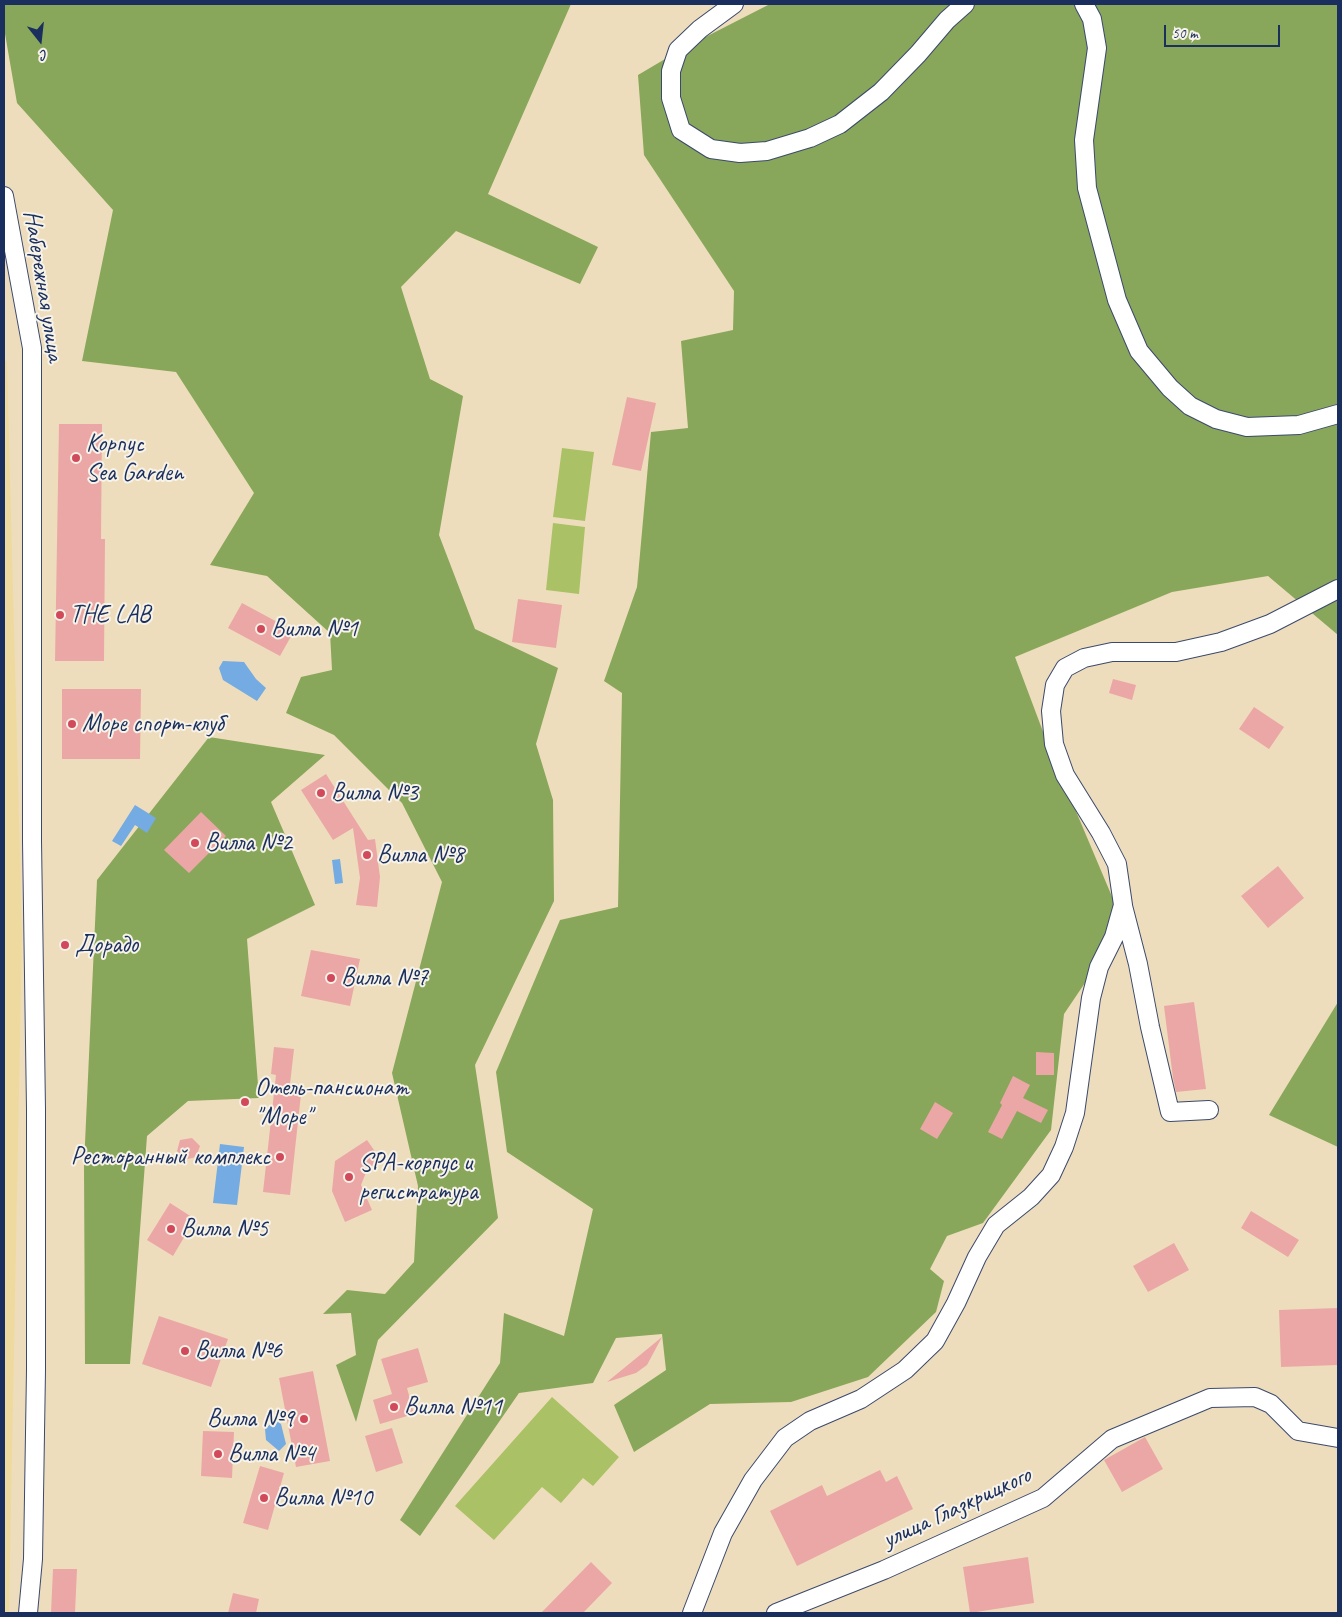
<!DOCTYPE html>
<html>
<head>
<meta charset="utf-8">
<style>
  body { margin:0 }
  #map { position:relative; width:1342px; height:1617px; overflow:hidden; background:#eeddbc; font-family:Caveat,sans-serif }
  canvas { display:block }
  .frame { position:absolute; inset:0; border:5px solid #1b2f5e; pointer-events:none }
  .north { position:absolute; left:15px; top:15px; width:50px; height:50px; -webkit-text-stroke:4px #f7f3e8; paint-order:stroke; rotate:164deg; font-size:14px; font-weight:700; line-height:20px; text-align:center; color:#1b2f5e }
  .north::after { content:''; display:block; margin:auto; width:18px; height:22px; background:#1b2f5e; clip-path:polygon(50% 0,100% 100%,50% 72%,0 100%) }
  .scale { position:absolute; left:1164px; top:25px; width:116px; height:22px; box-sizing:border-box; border:2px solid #1b2f5e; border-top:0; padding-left:6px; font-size:15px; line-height:18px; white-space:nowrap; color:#1b2f5e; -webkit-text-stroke:4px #f7f3e8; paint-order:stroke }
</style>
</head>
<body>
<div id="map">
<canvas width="1342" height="1617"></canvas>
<div class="frame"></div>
<div class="north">С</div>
<div class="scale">50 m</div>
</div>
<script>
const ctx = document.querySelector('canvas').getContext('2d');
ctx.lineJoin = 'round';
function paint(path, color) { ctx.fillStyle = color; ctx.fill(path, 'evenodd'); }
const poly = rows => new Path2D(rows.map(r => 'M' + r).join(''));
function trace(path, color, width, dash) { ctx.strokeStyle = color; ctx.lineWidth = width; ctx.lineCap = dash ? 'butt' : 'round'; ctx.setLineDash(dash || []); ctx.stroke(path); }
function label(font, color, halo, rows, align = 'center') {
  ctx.font = font + ' Caveat,sans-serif'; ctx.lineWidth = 4; ctx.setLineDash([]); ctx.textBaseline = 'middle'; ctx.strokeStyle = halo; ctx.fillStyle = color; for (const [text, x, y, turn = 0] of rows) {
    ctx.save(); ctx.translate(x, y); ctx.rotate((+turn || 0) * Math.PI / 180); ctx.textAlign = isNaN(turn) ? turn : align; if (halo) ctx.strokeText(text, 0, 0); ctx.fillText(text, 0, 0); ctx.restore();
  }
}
const green = poly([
  [562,448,594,452,585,521,553,517],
  [553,523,585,527,579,594,546,590],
  [552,1397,619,1457,593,1486,583,1478,561,1503,542,1487,494,1540,455,1506]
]);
const forest = poly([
  [4,4,571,4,488,194,598,247,580,284,456,231,401,287,430,379,463,396,439,535,475,629,558,668,536,744,553,800,554,901,475,1065,498,1218,378,1340,356,1422,336,1365,356,1355,351,1313,323,1314,347,1290,385,1294,414,1262,418,1186,392,1073,442,882,402,803,334,735,286,713,301,677,332,670,330,633,267,576,210,565,254,493,176,372,82,361,113,210,17,103,4,28],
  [770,4,1338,4,1338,635,1268,576,1172,592,1015,657,1048,745,1124,925,1064,1014,1051,1130,983,1223,947,1236,930,1269,944,1281,936,1312,868,1377,791,1402,710,1404,634,1452,614,1405,666,1370,662,1334,616,1338,593,1383,519,1393,420,1536,400,1520,500,1363,504,1313,564,1336,593,1209,507,1152,496,1072,560,920,618,907,622,693,604,681,637,587,651,432,688,428,681,341,733,330,734,291,644,155,638,75,682,49],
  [209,737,325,755,271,802,315,905,247,939,259,1098,188,1101,147,1136,130,1364,85,1364,84,1165,97,880],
  [1338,1002,1338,1147,1269,1115]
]);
const sand = poly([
  [4,360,7,361,22,934,9,1613,4,1613]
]);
const water = poly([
  [223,661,244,662,256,679,266,688,257,701,223,680,219,668],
  [135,805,156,818,147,833,135,825,121,846,112,841],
  [340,859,343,883,335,884,332,860],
  [220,1144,244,1147,237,1205,213,1203],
  [275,1420,281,1424,286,1444,279,1451,266,1440,265,1429]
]);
const building = poly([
  [627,397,656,403,641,471,612,465],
  [59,424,102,424,101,539,105,539,104,661,55,661],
  [518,599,562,605,556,648,512,642],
  [242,603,294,631,280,656,228,628],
  [1113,679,1136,685,1132,700,1109,693],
  [62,689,141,689,140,759,62,759],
  [1254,707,1284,727,1269,749,1239,729],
  [326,774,368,840,375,839,380,877,377,907,356,905,360,878,353,828,333,840,301,790],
  [201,812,226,836,189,873,164,850],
  [1278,866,1304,898,1268,928,1241,896],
  [311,950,360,959,350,1006,301,996],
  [1194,1002,1206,1089,1176,1092,1173,1078,1164,1006],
  [274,1047,294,1049,290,1084,302,1085,290,1195,263,1192,276,1075,271,1074],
  [1036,1052,1054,1053,1054,1075,1036,1075],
  [1013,1076,1030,1085,1023,1098,1048,1110,1041,1123,1017,1111,1002,1139,988,1132,1002,1105,1000,1103],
  [935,1102,953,1113,937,1139,920,1129],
  [192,1138,200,1146,196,1157,184,1160,177,1151,180,1140],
  [367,1140,381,1160,367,1170,361,1185,372,1210,345,1222,332,1191,335,1161],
  [170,1203,195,1219,173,1256,147,1240],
  [1251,1211,1299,1240,1288,1257,1241,1228],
  [1174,1243,1189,1270,1148,1292,1133,1266],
  [1338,1308,1338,1365,1281,1367,1279,1310],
  [159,1316,228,1339,211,1387,142,1364],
  [662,1337,647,1365,636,1373,607,1382],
  [418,1348,428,1382,407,1388,414,1414,380,1424,373,1400,392,1394,381,1359],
  [313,1371,330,1461,296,1467,279,1378],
  [392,1428,403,1463,376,1472,365,1436],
  [203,1431,234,1432,232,1478,201,1476],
  [1145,1437,1163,1469,1122,1492,1104,1460],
  [260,1466,284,1473,268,1530,243,1523],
  [880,1470,886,1482,897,1476,913,1509,797,1566,770,1511,822,1485,827,1496],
  [1028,1557,1034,1603,970,1613,963,1567],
  [591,1562,612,1583,583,1613,541,1613],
  [53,1569,77,1569,75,1613,51,1613],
  [233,1593,259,1599,256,1613,228,1613]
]);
const minor = poly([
  [734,4,700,29,678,50,671,71,671,98,681,130,711,149,740,153,767,151,810,138,840,124,881,92,918,54,947,20,965,4],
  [1084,4,1092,19,1097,48,1084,140,1087,188,1117,300,1139,351,1170,388,1190,406,1216,419,1247,427,1299,425,1338,414],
  [4,196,32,348,32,841,36,1109,36,1370,33,1559,28,1613],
  [1123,906,1138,964,1150,1027,1170,1112,1209,1110],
  [692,1613,723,1533,753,1480,785,1438,810,1421,861,1399,905,1370,935,1341,956,1303,977,1257,996,1225,1031,1197,1051,1175,1064,1147,1075,1113,1091,998,1099,967,1114,937,1123,905,1117,864,1101,833,1065,775,1054,744,1051,711,1055,685,1065,668,1084,658,1112,652,1176,652,1221,642,1270,624,1338,589],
  [776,1613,884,1570,1043,1498,1112,1439,1210,1398,1255,1397,1271,1404,1298,1431,1338,1438]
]);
const markers = [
  [76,458,5,"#d1495b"],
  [60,615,5,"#d1495b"],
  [261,629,5,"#d1495b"],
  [72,724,5,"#d1495b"],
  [321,793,5,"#d1495b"],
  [195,843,5,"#d1495b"],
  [367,855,5,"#d1495b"],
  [65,945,5,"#d1495b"],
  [331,978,5,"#d1495b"],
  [245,1102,5,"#d1495b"],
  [280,1157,5,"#d1495b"],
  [349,1177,5,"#d1495b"],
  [171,1229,5,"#d1495b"],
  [185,1351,5,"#d1495b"],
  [394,1407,5,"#d1495b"],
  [304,1419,5,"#d1495b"],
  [218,1454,5,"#d1495b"],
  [264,1498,5,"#d1495b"]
];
const streetNames = [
  ["Набережная улица",43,286,81],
  ["улица Глазкрицкого",957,1508,-25]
];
const poiNames = [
  ["Корпус",86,444],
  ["Sea Garden",86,473],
  ["THE LAB",70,615],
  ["Вилла №1",271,629],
  ["Море спорт-клуб",82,724],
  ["Вилла №3",331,793],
  ["Вилла №2",205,843],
  ["Вилла №8",377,855],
  ["Дорадо",75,945],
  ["Вилла №7",341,978],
  ["Отель-пансионат",255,1088],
  ["\"Море\"",255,1117],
  ["Ресторанный комплекс",270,1157,"right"],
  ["SPA-корпус и",359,1163],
  ["регистратура",359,1192],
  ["Вилла №5",181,1229],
  ["Вилла №6",195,1351],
  ["Вилла №11",404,1407],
  ["Вилла №9",294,1419,"right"],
  ["Вилла №4",228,1454],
  ["Вилла №10",274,1498]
];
paint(green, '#abc165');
paint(forest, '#88a75a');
paint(sand, '#eeda9e');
paint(water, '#73abe2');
paint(building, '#eba7a5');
trace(minor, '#3b496c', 20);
trace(minor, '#fff', 18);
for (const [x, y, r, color] of markers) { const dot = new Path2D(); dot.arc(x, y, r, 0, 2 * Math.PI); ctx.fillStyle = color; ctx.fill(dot); trace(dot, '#f7f3e8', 2); }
label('25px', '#1b2f5e', '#f7f3e8', streetNames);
label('25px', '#1b2f5e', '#f7f3e8', poiNames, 'left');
</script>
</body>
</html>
